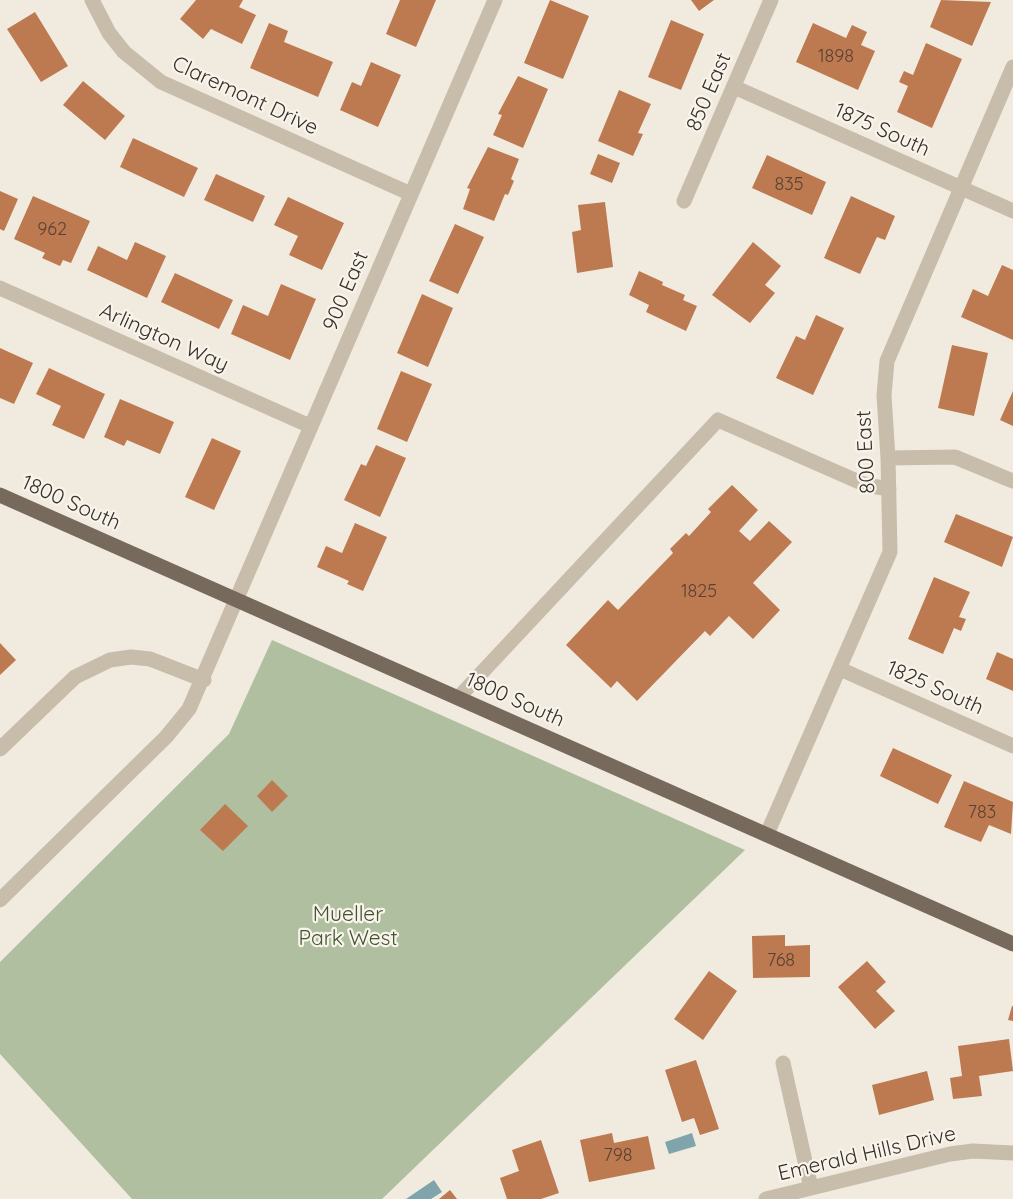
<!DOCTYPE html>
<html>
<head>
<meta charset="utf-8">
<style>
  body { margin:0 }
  canvas { display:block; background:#f1ebdf }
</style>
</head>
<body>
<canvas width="1013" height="1199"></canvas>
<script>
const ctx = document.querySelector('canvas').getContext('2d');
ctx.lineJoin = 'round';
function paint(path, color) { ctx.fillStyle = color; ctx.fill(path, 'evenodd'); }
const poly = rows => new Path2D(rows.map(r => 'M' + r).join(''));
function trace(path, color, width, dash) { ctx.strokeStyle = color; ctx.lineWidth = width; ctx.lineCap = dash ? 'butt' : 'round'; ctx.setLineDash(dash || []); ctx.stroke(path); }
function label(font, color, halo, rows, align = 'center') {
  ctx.font = font + ' Quicksand,sans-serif'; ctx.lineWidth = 4.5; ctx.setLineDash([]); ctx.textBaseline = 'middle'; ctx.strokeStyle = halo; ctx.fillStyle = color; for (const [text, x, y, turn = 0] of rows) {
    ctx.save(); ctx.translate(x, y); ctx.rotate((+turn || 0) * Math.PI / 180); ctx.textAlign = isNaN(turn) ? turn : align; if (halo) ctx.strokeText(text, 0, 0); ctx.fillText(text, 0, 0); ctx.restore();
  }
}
const green = poly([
  [272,640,745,850,382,1199,132,1199,0,1054,0,962,229,734]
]);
const water = poly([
  [692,1133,696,1146,669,1154,665,1142],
  [434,1180,442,1192,431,1199,406,1199]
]);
const building = poly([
  [196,0,243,0,239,7,256,15,242,44,211,29,203,39,180,19],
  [400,0,436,0,416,47,386,34],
  [550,0,589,16,563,79,524,63],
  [691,0,714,0,699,11],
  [941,0,991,2,972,46,930,27],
  [35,12,68,66,41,82,7,29],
  [671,20,704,34,681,90,648,77],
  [269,23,288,31,284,42,333,62,318,97,250,68],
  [813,23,846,38,852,25,867,32,861,45,875,51,858,90,796,62],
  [926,43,962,59,932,128,897,112,908,86,899,82,904,71,913,75],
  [371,62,401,75,378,127,340,110,352,82,361,86],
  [518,76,548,89,523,148,493,135,502,115,498,114],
  [83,81,125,116,105,140,63,105],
  [619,90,651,104,638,133,643,134,633,156,598,141],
  [133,138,198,168,184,197,120,167],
  [488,147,519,159,511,179,514,181,508,195,505,194,494,221,463,209,470,189,467,188],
  [598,154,620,163,612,183,590,174],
  [767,155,826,182,812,215,752,188],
  [216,174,265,196,253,222,204,200],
  [0,191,18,199,4,231,0,229],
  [33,196,90,221,71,263,63,260,60,266,42,258,45,253,14,239],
  [851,196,895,216,885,240,877,237,860,274,824,258],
  [288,197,344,223,322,270,289,255,298,236,274,225],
  [605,202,613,267,577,273,572,232,581,230,578,205],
  [455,224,484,237,458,294,429,281],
  [135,242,166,256,147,298,87,270,98,246,127,260],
  [753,242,781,266,765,285,775,293,750,323,712,295],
  [1002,265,1013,270,1013,340,961,317,973,289,988,296],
  [639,271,663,282,662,285,685,295,683,300,697,306,686,331,646,312,649,305,629,295],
  [175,273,233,300,219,329,161,302],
  [281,284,316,299,290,360,231,334,243,305,268,316],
  [422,294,453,308,428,367,397,353],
  [816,315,844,328,813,395,776,378,796,336,805,340],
  [952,345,988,353,974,416,938,408],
  [0,348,33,363,14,404,0,398],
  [49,368,105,394,84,439,52,425,61,406,36,394],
  [401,371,432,384,407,442,377,429],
  [1013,391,1013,426,1000,420],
  [120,399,174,422,160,454,127,440,124,446,104,437],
  [212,438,241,451,214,510,185,497],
  [376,445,406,458,380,517,344,500,361,464,366,466],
  [732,485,758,510,739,531,750,541,769,521,792,542,753,583,780,610,753,639,729,616,710,636,705,631,637,701,617,681,611,688,566,645,608,600,618,610,673,553,670,549,686,533,689,536,711,512,708,509],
  [956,514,1013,537,1002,567,944,542],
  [355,523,387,537,363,591,347,584,349,581,317,567,326,546,342,553],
  [934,577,970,592,959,617,966,619,961,631,954,628,943,654,908,639],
  [0,643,16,660,0,675],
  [997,652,1013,659,1013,691,986,679],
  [893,748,952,775,938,804,880,776],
  [272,780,288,796,272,812,257,796],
  [964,781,1013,802,1011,834,989,825,981,842,944,827],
  [225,804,248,826,223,851,200,830],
  [785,935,785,946,810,945,810,977,753,978,752,936],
  [867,961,886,982,876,991,895,1011,875,1029,838,987],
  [709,971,737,991,703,1040,674,1019],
  [1012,1006,1013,1006,1013,1021,1008,1020],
  [1009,1039,1013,1071,979,1076,982,1096,953,1099,950,1078,962,1076,958,1046],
  [696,1060,719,1129,700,1135,694,1118,682,1122,665,1070],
  [927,1071,934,1100,879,1115,872,1085],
  [612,1133,614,1143,648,1136,655,1169,589,1182,580,1140],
  [541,1140,559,1193,541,1199,507,1199,500,1178,519,1171,512,1150],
  [450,1190,457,1199,439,1199]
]);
const minor = poly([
  [92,0,109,33,124,52,161,82,411,194],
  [734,87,1013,211],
  [684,201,771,0],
  [0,288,310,426],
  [888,458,955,457,1013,481],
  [840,669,1013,746],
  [458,698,718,420,866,485,889,489],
  [0,749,75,677,110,660,131,657,150,659,204,680],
  [767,834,890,552,888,458,884,395,887,361,1013,67],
  [0,900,166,737,189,709,495,0],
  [783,1063,811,1188],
  [766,1199,950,1154,973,1151,1013,1153]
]);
const major = poly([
  [0,495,1013,944]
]);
const numberNames = [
  ["1898",836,57],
  ["835",789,185],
  ["962",52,230],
  ["1825",699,592],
  ["783",982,813],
  ["768",781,961],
  ["798",618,1156]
];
const streetNames = [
  ["850 East",709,92,-67],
  ["Claremont Drive",245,96,25],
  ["1875 South",882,130,24],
  ["900 East",346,291,-67],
  ["Arlington Way",164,338,24],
  ["800 East",866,452,-93],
  ["1800 South",71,503,24],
  ["1825 South",935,688,24],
  ["1800 South",515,700,24],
  ["Emerald Hills Drive",867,1154,-13]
];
const parkNames = [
  ["Mueller",348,915],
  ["Park West",348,939]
];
paint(green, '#b0bf9f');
paint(water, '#7fa4ac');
paint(building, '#bd7a50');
trace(minor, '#c8bdab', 15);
trace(major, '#77695c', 15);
label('18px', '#584234', null, numberNames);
label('21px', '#37302a', '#f9f4eb', streetNames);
label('21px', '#41532f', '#f9f4eb', parkNames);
</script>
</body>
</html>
